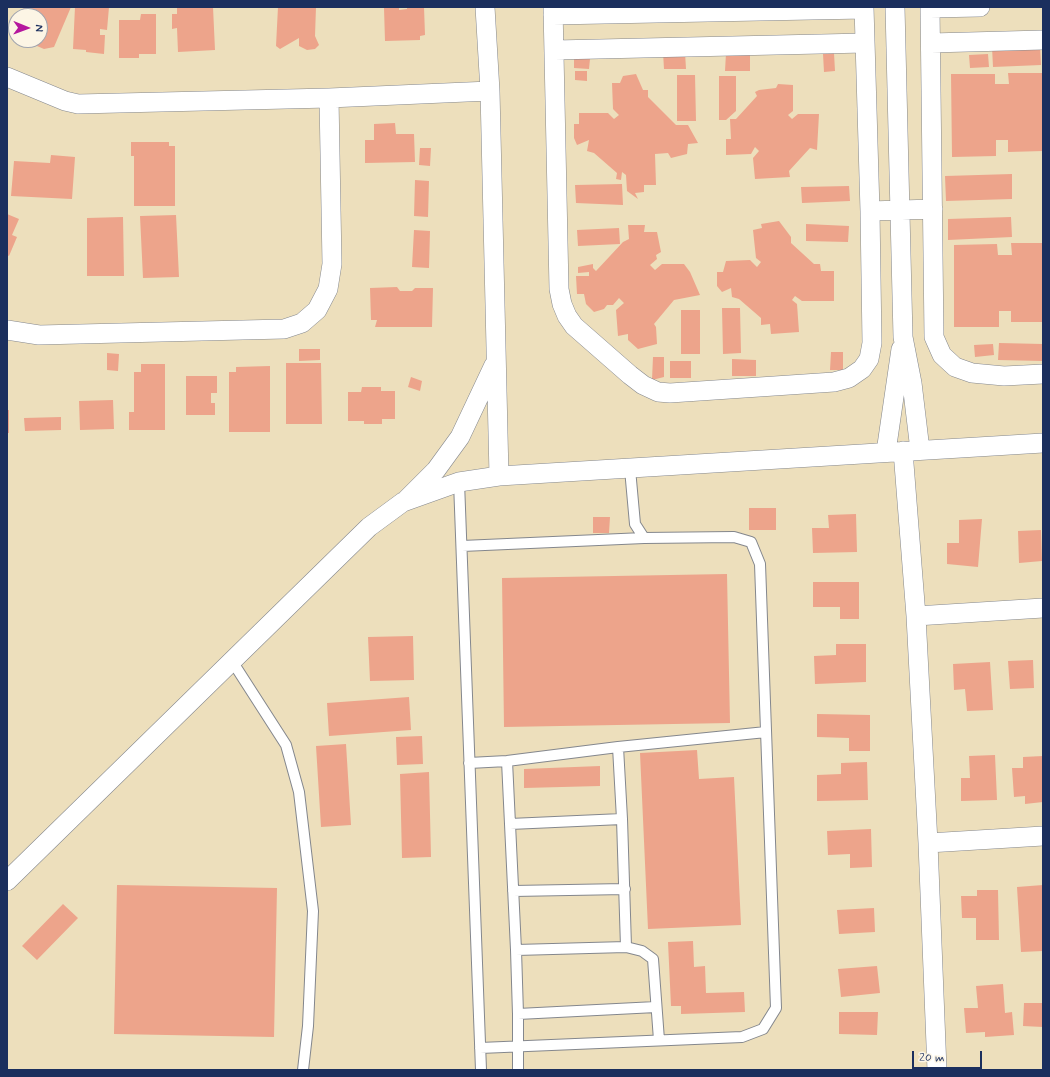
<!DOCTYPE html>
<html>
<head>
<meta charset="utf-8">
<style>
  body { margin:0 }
  #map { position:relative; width:1050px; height:1077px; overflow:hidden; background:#eddfbc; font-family:Mynerve,sans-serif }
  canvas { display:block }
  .frame { position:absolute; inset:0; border:8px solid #1b2f5e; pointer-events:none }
  .north { position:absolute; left:8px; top:8px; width:40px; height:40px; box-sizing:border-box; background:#fcf5e5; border:1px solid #a2a6af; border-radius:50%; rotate:91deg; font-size:11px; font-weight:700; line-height:16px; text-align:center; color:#1b2f5e }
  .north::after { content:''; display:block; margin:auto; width:14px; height:18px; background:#b5179e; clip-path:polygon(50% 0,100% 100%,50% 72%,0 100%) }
  .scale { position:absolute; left:912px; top:1051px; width:70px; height:18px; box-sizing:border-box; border:2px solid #1b2f5e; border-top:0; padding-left:5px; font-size:12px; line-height:14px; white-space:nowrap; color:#1b2f5e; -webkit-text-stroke:3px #fcf5e5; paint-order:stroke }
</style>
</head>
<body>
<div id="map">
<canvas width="1050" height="1077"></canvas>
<div class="frame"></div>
<div class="north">N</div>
<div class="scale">20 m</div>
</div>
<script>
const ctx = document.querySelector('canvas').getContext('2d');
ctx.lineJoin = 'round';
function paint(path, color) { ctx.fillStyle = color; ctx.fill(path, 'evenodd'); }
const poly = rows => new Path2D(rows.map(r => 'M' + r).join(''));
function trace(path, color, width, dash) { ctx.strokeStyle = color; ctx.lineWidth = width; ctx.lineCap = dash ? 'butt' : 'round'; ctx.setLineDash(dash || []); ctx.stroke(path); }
const building = poly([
  [24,7,71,7,54,47,44,49,23,40,40,40,40,16,20,16],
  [75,7,109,7,107,30,100,29,100,35,105,35,104,54,86,52,86,50,73,49],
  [177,7,213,7,215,50,178,52,177,28,172,29,172,14,177,14],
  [278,7,316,7,315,36,319,45,315,49,307,50,299,46,299,38,280,49,276,46],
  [399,7,399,10,407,9,407,7,424,7,425,35,420,36,420,40,385,41,384,8],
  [141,14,156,14,156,54,139,54,139,58,119,58,119,20,140,20],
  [1040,45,1041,65,993,67,992,47],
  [663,52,685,52,686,69,664,69],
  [726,53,750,53,750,71,725,71],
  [834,53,835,71,824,72,823,54],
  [988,54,989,67,970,68,969,55],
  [574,58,590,59,589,69,574,68],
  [575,71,587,71,587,81,575,80],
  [1008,73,1043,73,1043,151,1008,152,1008,140,996,140,996,156,952,157,951,74,995,74,995,84,1009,84],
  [636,74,643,90,648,90,648,97,676,125,688,125,698,143,688,144,687,154,671,158,668,153,655,154,656,185,644,185,644,192,635,193,638,199,627,191,626,175,622,172,621,180,616,179,617,173,594,153,587,151,589,140,577,145,574,138,574,124,579,124,579,113,608,113,614,119,619,115,613,109,612,83,620,83,623,76],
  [677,75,695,75,696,121,677,121],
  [719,76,736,76,736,111,726,120,719,120],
  [778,84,793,85,793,111,788,115,792,119,798,114,819,114,817,150,810,148,789,171,790,177,755,179,753,158,759,151,755,147,751,154,726,155,726,139,731,139,730,119,736,119,757,96,755,92,759,90,776,88],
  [395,123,396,134,414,134,415,162,365,163,365,140,374,140,374,124],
  [131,142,169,142,169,146,175,146,175,206,134,206,134,156,131,156],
  [420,148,431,148,430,166,419,165],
  [51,155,75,157,72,199,11,196,14,161,50,163],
  [1012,174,1012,199,946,201,945,176],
  [415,180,429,181,428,217,414,216],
  [622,184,623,205,576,203,575,185],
  [849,186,850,201,802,203,801,187],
  [7,214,19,219,12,235,17,237,9,256,7,255],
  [176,215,179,277,143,278,140,216],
  [123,217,124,276,87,276,87,218],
  [1011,217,1012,237,948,240,948,219],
  [779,221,791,237,791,243,814,264,820,264,821,271,834,271,834,301,802,301,795,296,792,300,797,304,799,332,771,334,770,324,761,325,761,318,739,299,732,297,731,288,722,292,717,286,717,272,723,272,726,261,750,260,757,267,761,262,756,258,753,230,762,228,761,224],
  [806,224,849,226,848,242,806,241],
  [628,225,645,225,644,232,657,232,661,252,656,255,657,259,650,265,655,270,662,264,684,264,690,272,700,295,674,300,654,324,656,327,657,344,638,349,628,340,628,334,618,336,616,310,624,303,619,298,613,305,607,305,604,309,594,312,586,304,584,294,577,294,576,276,589,276,589,272,578,273,578,267,593,264,593,268,596,271,623,242,629,239],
  [619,228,620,244,578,246,577,230],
  [414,230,430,231,429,268,412,267],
  [1011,243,1043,243,1043,322,1011,322,1011,311,999,311,999,327,954,327,954,245,997,244,998,255,1012,255],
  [397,287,400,291,412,291,415,288,433,288,432,327,375,327,377,320,371,320,370,288],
  [722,308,740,308,741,353,723,354],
  [681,310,700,310,700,354,681,354],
  [999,343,1043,344,1043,361,998,360],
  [993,344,994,355,975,357,974,345],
  [299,349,320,349,320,360,299,361],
  [831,352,843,352,843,370,830,370],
  [107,353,119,354,118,371,107,370],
  [653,357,664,357,664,377,652,380],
  [732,359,756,360,756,376,732,376],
  [670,361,691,361,691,378,670,378],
  [286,363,321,363,322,424,286,424],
  [141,364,165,364,165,430,129,430,129,412,134,412,134,372,141,372],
  [270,366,270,432,229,432,229,372,236,372,236,367],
  [186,376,217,376,217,393,211,393,211,403,215,403,215,415,186,415],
  [411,377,422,381,420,391,408,387],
  [362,387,381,387,381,391,395,391,395,419,382,419,382,424,364,424,364,421,348,421,348,392,361,392],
  [113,400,114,429,80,430,79,401],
  [7,410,9,410,9,433,7,433],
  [61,417,61,430,25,431,24,418],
  [749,508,776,508,776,530,749,530],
  [856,514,857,552,813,553,812,528,829,528,828,515],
  [593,517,610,517,609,533,593,533],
  [982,519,978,567,947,564,947,543,959,543,959,520],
  [1041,530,1042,561,1019,563,1018,531],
  [727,574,730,723,504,727,502,578],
  [813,582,859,582,859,619,840,619,840,607,813,607],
  [413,636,414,680,370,681,368,637],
  [836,644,866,644,866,682,815,684,814,656,836,655],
  [1033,660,1034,688,1010,689,1008,661],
  [990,662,993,710,967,711,965,689,954,690,953,664],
  [409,697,411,730,329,736,327,703],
  [817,714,870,715,870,751,849,751,849,738,817,737],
  [422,736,423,764,397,765,396,737],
  [346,744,351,825,321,827,316,746],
  [697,750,699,779,734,777,741,925,648,929,640,753],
  [995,755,997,800,961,801,961,778,970,778,969,756],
  [1043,756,1043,802,1025,804,1025,796,1014,797,1012,768,1023,768,1023,757],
  [867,762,868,800,817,801,817,775,841,774,841,763],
  [600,766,600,786,524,788,524,769],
  [429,772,431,857,402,858,400,774],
  [871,829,872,867,850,868,850,854,828,855,827,831],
  [117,885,277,888,274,1037,114,1034],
  [1043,885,1043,951,1021,952,1017,887],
  [977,890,998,890,999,940,976,940,976,918,962,918,961,896,977,896],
  [63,904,78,918,37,960,22,946],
  [874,908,875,932,839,934,837,910],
  [693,941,694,967,705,966,706,993,744,992,745,1012,681,1014,681,1006,671,1006,668,942],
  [877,966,880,993,841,997,838,969],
  [1003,984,1005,1013,1012,1012,1014,1035,985,1037,985,1032,966,1033,964,1008,978,1008,976,986],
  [1024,1003,1043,1003,1043,1027,1023,1026],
  [839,1012,878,1012,877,1035,839,1034]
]);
const service = poly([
  [459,482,481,1070],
  [462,546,644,538],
  [232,661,286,745,299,792,313,911,308,1026,303,1070],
  [618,747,766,732],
  [507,761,516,950,518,1014,518,1070],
  [469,763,507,761,618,747,622,819,626,947],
  [510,824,622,819],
  [513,891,625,889],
  [516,950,626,947,642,951,653,959,659,1040],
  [518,1014,656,1007],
  [480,1048,742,1037,763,1029,776,1008,760,564,751,542,734,537,644,538,635,524,630,469]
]);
const minor = poly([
  [485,7,490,91,499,476],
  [553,7,559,289,562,304,567,316,574,326,630,375,643,385,658,392,670,393,834,382,849,378,862,369,869,359,872,343,870,211,864,7],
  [895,7,903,337,912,383,920,450],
  [930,7,934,337,942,355,955,367,972,373,1004,376,1043,374],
  [930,8,980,7],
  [553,15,864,9],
  [931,43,1043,40],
  [555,50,865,43],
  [7,77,65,101,78,104,329,98,490,91],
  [870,211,933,209],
  [7,330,39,335,284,329,302,323,317,310,328,289,332,264,329,98],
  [903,451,916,616,928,843,937,1070],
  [886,452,901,349],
  [407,499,436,470,460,437,494,365],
  [916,616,1043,608],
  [928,843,1043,836],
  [7,881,369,527,403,502,459,482,499,476,1043,443]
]);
paint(building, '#eda48b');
trace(service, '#84878d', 12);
trace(minor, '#84878d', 20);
trace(service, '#fff', 10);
trace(minor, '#fff', 19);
</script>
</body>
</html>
